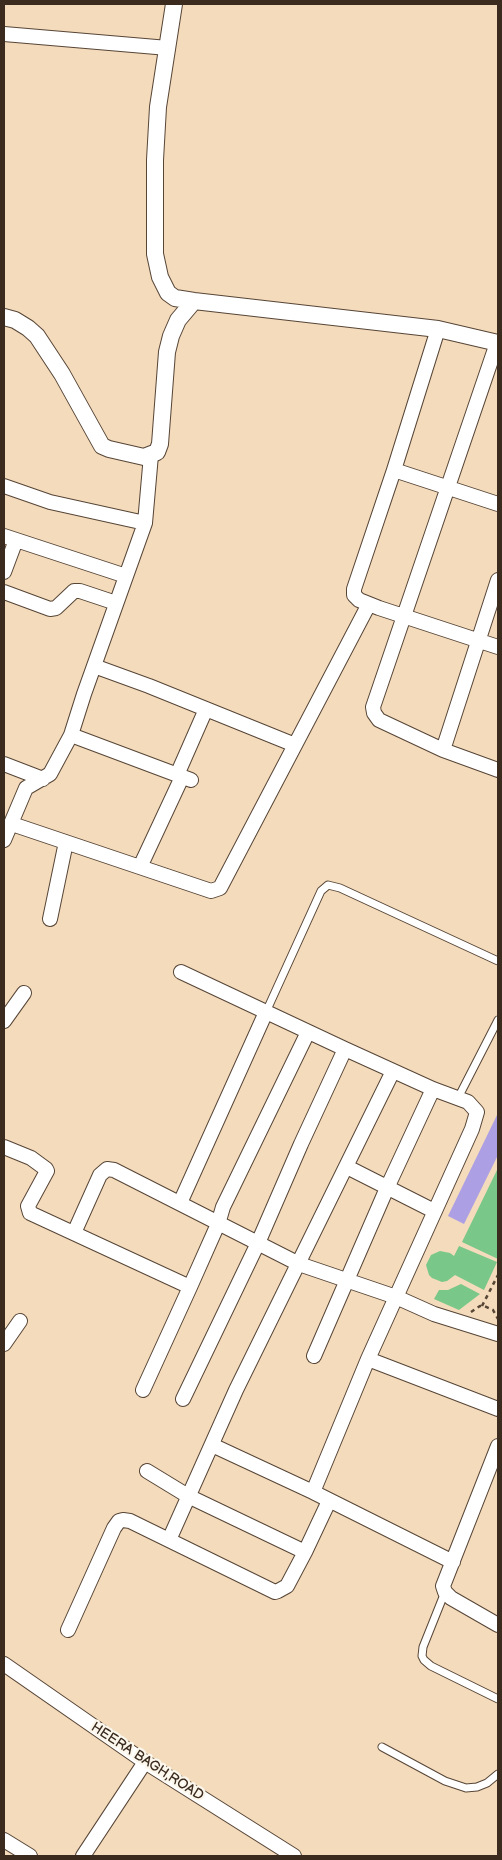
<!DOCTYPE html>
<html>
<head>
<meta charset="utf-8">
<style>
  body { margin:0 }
  #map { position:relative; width:502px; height:1860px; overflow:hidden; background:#f3dbbc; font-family:"Balsamiq Sans",sans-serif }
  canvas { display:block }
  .frame { position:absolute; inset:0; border:5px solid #3b2a1e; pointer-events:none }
</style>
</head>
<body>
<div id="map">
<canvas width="502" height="1860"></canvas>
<div class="frame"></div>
</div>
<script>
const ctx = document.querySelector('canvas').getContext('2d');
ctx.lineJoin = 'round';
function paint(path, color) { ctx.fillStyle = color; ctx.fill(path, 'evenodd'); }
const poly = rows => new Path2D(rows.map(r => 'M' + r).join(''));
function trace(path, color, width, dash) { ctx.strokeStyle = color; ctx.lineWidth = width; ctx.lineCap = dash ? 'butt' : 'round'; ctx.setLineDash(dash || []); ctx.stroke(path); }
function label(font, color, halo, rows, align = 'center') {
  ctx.font = font + ' "Balsamiq Sans",sans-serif'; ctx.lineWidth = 4.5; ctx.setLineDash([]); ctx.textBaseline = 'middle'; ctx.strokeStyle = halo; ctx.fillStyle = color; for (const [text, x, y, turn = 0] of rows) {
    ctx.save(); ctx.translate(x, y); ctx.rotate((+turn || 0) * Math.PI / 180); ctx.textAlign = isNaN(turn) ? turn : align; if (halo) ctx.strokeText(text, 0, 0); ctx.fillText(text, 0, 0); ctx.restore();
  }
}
const green = poly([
  [498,1168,498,1259,462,1242],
  [459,1246,497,1262,484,1290,455,1275,447,1281,442,1282,432,1278,429,1275,426,1265,431,1255,440,1251,450,1253,454,1256],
  [461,1284,480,1294,459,1310,434,1299,439,1290,448,1290]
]);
const building = poly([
  [498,1113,498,1155,464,1224,448,1216]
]);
const path = poly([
  [482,1306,498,1275],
  [471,1312,480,1306,484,1306,493,1310,498,1319]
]);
const service = poly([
  [266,1012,321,891,328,885,340,888,498,961],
  [458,1098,498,1020],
  [445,1592,423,1647,422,1656,424,1660,431,1666,498,1699],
  [382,1747,445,1781,466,1788,477,1787,487,1783,498,1774]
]);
const minor = poly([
  [4,34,168,48],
  [438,329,394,470,354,589,354,595,359,600,379,608,498,647],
  [394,470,498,504],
  [4,486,50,502,145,523],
  [4,536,126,576],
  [4,572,16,540],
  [498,580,443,750,498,770],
  [4,592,50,609,56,608,74,591,80,591,116,603],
  [94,666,149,686,295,745],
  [71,735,191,780],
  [443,750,379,720,374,713,373,707,497,343],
  [4,764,43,779],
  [177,775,206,709],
  [12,824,211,891,220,888,369,604],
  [4,840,26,788,50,774,71,735,84,694,145,523,151,455],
  [140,867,182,777],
  [50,919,66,842],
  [181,972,345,1049,433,1089,468,1102,477,1112,472,1129,368,1359,313,1492],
  [4,1021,24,993],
  [4,1147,31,1158,46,1169,47,1171,28,1206,30,1213,190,1287],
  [347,1167,434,1211],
  [180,1203,266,1012],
  [74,1233,100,1175,107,1169,114,1170,299,1264,396,1297,434,1314,498,1334],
  [4,1344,20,1321],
  [314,1356,387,1188,433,1089],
  [368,1359,498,1409],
  [143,1390,190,1287,218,1224,223,1207,308,1032],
  [183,1399,258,1243,301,1144,345,1049],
  [212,1445,313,1492,453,1562],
  [498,1446,443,1586,445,1592,451,1598,498,1625],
  [147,1471,188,1496,305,1552],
  [169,1540,236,1390,393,1071],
  [68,1630,114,1528,119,1521,123,1520,130,1521,275,1592,278,1591,287,1586,305,1552,329,1501],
  [4,1664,145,1762,294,1856],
  [4,1840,30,1856],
  [83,1856,145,1762]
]);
const tertiary = poly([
  [174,4,158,107,155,160,155,254,160,277,168,293,175,298,194,301,438,329,498,343],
  [4,317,15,320,28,328,37,336,62,374,102,446,109,449,144,457,157,452,160,444,167,352,171,336,178,320,194,301]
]);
const streetNames = [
  ["HEERA BAGH,ROAD",147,1762,33]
];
paint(green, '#79c889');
paint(building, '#ac9fe3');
trace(service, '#574536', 9);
trace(minor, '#574536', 16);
trace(tertiary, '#574536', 18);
trace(path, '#574536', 2.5, [4, 4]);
trace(service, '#fff', 7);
trace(minor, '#fff', 14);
trace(tertiary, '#fff', 16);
label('14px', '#3b2a1e', '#fbf7ec', streetNames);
</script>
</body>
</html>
